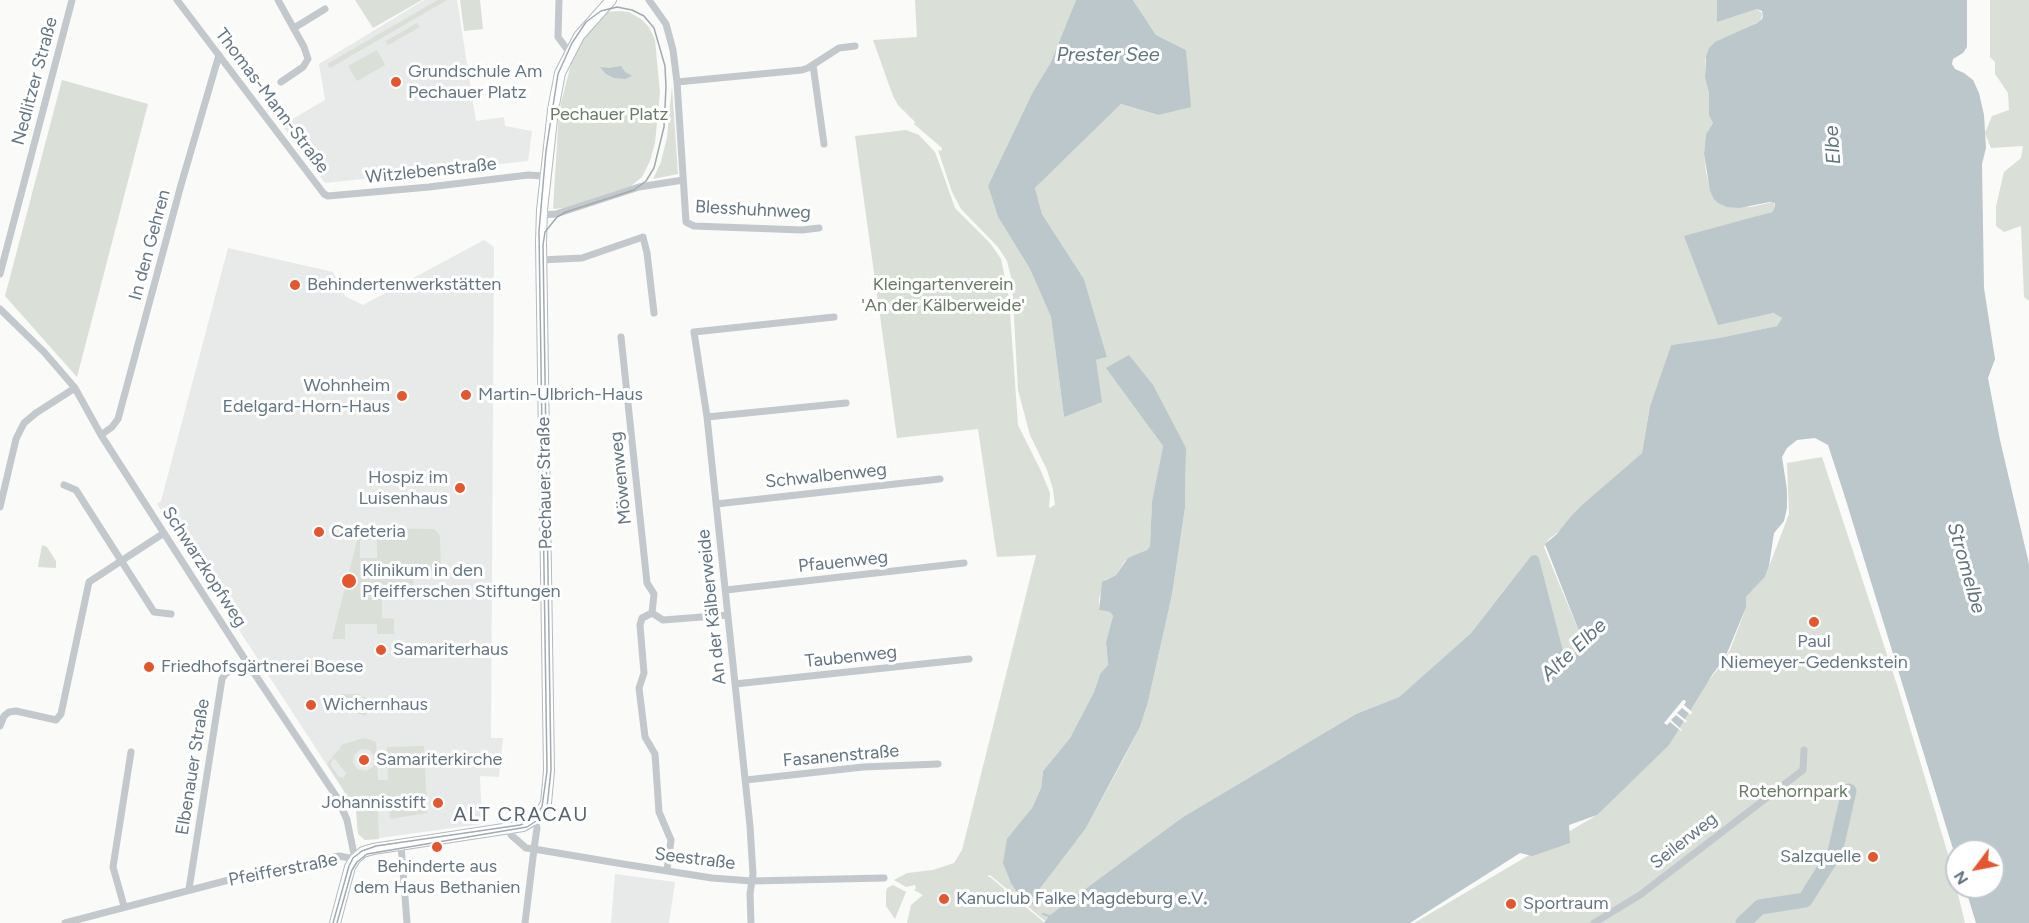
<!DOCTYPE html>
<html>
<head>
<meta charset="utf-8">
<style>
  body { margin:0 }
  #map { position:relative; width:2029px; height:923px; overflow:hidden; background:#fafaf8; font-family:Figtree,sans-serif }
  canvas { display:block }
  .north { position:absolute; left:1945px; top:839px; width:60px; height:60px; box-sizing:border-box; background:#fff; border:2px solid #c1c8cd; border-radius:50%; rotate:238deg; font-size:16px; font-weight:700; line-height:24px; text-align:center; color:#657683 }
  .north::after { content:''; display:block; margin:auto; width:21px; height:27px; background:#e4572e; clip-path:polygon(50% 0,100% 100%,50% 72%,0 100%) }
</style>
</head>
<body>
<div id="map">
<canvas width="2029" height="923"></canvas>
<div class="north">N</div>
</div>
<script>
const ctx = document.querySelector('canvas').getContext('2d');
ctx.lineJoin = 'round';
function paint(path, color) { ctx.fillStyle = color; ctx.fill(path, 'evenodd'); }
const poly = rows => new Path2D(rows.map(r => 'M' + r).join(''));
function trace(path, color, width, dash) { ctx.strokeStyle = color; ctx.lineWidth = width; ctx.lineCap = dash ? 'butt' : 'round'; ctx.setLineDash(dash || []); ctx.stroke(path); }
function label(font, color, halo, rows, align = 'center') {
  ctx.font = font + ' Figtree,sans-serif'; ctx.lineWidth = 6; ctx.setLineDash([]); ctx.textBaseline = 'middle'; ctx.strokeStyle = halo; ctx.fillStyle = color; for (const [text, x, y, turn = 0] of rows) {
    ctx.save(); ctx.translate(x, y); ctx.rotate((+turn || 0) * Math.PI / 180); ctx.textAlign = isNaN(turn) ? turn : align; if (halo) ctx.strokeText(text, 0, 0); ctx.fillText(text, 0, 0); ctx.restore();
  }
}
const built = poly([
  [424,0,457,0,476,121,504,117,505,126,532,131,528,161,325,183,282,125,325,100,319,64],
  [484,240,494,247,491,738,503,738,499,777,480,776,482,824,365,840,358,834,356,810,157,504,161,501,228,248,333,272,345,296,363,305],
  [615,874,675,882,669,923,611,923]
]);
const green = poly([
  [355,0,422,0,373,28],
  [438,0,447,0,330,68,327,64],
  [460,0,480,0,483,29,464,31],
  [915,0,1076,0,1050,64,988,186,998,217,1030,269,1051,317,1064,417,1096,360,1107,357,1084,279,1042,214,1035,188,1121,104,1157,115,1186,50,1156,35,1133,0,1717,0,1717,21,1757,9,1763,14,1760,21,1709,48,1705,60,1705,78,1709,93,1709,114,1713,123,1706,134,1704,154,1706,172,1713,198,1750,207,1774,202,1775,207,1772,212,1685,237,1718,324,1775,313,1782,318,1777,326,1719,338,1671,345,1650,406,1642,453,1571,516,1561,530,1549,539,1544,547,1582,639,1581,647,1572,655,1564,654,1539,558,1531,556,1471,633,1399,697,1356,714,1183,817,1045,921,990,875,987,877,990,877,1045,923,907,923,911,905,923,895,914,890,916,888,915,885,906,887,894,880,907,873,933,870,954,863,962,850,1036,555,997,557,978,429,897,438,855,136,906,130,919,135,935,152,938,160,955,208,990,243,1001,259,1009,298,1018,425,1041,471,1050,493,1049,508,1055,505,1053,489,1047,470,1030,435,1018,390,1012,281,1007,261,998,247,961,209,952,192,938,150,941,151,942,148,914,124,915,122,898,105,893,96,873,40,917,37],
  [1107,368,1186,448,1185,508,1172,595,1148,702,1140,727,1122,762,1086,828,1076,841,1022,823,1032,808,1041,788,1043,771,1070,738,1094,692,1100,674,1108,665,1106,642,1113,616,1110,612,1099,610,1099,598,1105,580,1116,575,1125,561,1147,550,1150,546,1152,501,1163,446],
  [1990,0,2029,0,2029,301,2024,297,2021,226,2004,232,1996,226,1996,206,2004,172,2021,158,2023,146,1991,148,1985,133,1992,116,2009,110,2008,93,1995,74,1995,62,1990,57],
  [619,11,629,12,641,19,649,27,655,40,660,93,655,143,650,161,642,177,631,186,564,208,553,209,559,111,571,64,583,39,602,16,608,12],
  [417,23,420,27,388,45,386,41],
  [377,50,385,65,357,81,348,66],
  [62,80,148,104,77,377,5,296],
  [672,86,678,174,653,179,661,162,667,137],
  [1822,457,1898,688,1950,861,1965,923,1414,923,1597,815,1718,669,1730,650,1746,608,1746,597,1765,577,1789,514,1787,463],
  [368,528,434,529,440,536,441,572,414,573,413,586,382,587,382,618,394,619,394,634,377,634,377,624,345,624,345,639,332,639,359,533],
  [377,540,377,558,360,558,360,540],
  [42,545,47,547,56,561,56,568,38,567],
  [341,694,360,694,348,709],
  [364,696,367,700,366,716,352,712],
  [365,738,376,742,378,780,388,780,387,747,424,746,427,813,390,819,388,799,377,800,379,839,365,840,358,834,356,810,327,764,343,744],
  [361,749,370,750,375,758,373,767,366,771,357,769,353,763,354,755],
  [334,758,346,773,344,778,339,777,330,764],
  [893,885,906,892,895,919,886,906,886,892,887,888]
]);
const water = poly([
  [1076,0,1133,0,1156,35,1186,50,1191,107,1158,115,1121,104,1035,188,1042,214,1084,279,1107,357,1096,360,1102,402,1064,417,1051,317,1030,269,998,217,988,186,1033,92,1050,64],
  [1717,0,1967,0,1967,47,1963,53,1953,59,1952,64,1955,69,1964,73,1973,80,1979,93,1984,115,1986,148,1982,164,1984,288,1995,359,1988,378,2000,440,2029,564,2029,923,1976,923,1965,887,1993,887,1993,851,1957,851,1957,862,1844,494,1828,445,1815,438,1797,440,1787,448,1782,457,1787,490,1787,508,1784,521,1774,533,1769,566,1765,577,1746,597,1746,608,1742,617,1725,658,1712,675,1669,745,1597,815,1569,825,1570,843,1532,856,1520,853,1410,923,1044,923,1049,916,1183,817,1356,714,1399,697,1471,633,1531,556,1536,555,1539,558,1564,654,1572,655,1581,647,1582,639,1545,544,1557,534,1571,516,1581,506,1642,453,1650,406,1671,345,1719,338,1777,326,1782,318,1774,313,1718,325,1684,236,1772,212,1775,207,1775,203,1770,202,1739,208,1727,207,1718,203,1713,198,1710,190,1704,154,1706,134,1713,123,1709,115,1709,93,1705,78,1706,56,1709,48,1715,42,1757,23,1762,19,1763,16,1762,11,1757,9,1717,22],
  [621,66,625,72,632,76,625,79,614,78,606,74,600,67,609,68],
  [1129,355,1153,385,1186,448,1185,508,1172,595,1148,702,1140,727,1086,828,1031,900,1023,901,1011,883,1003,863,1007,839,1032,808,1041,788,1043,771,1070,738,1094,692,1100,674,1108,665,1106,642,1113,616,1110,612,1099,610,1102,582,1116,575,1128,558,1147,550,1150,546,1152,501,1163,446,1106,368]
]);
const pier = poly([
  [1683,700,1685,700,1686,702,1684,705,1692,712,1691,715,1682,708,1677,713,1687,721,1686,723,1676,715,1671,720,1682,730,1681,731,1670,722,1667,725,1664,723]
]);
const stream = poly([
  [1031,900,1035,907],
  [1043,914,1049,916]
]);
const river = poly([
  [1743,923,1760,907,1805,900,1835,852,1849,791]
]);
const street = poly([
  [177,0,324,194,328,196,429,187,528,175,545,176],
  [278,0,304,47,308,59,303,67,281,82],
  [559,0,558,37,569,52],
  [649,0,666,24,673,50,677,82,686,222,694,226,802,230,819,228],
  [294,28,325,9],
  [813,65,824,144],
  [677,82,802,70,808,68,839,48,855,46],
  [542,215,556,214,639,187,683,180],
  [541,260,582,258,643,237,647,253,654,313],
  [0,274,72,0],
  [0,309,44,352,75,388,101,435,246,661,338,799,347,820,355,859,339,856,263,871,65,923],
  [621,337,647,583,654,594,652,613,642,618,640,625,644,673,639,688,645,737,655,754,659,812,671,840,667,870],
  [707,417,846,403],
  [101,435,112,427,118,419,181,185,219,55],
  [64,485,76,490,154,612,171,614],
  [716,504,940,479],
  [0,507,16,439,24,423,36,413,75,388],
  [726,590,964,563],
  [652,613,663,620,728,615],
  [735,684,969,659],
  [0,726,4,716,9,712,16,711,56,720,61,714,89,582,164,533],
  [746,780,863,767,938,764],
  [535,820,537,828,534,849,623,864,712,878,752,881,884,878],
  [508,829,511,835,526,848,534,849,525,923],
  [401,845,407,923],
  [189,889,222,679,225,674,246,661],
  [124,906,113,867,131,752],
  [751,923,750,894,753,874,750,826,707,417,694,332,834,317],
  [1594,923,1640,895,1803,770,1804,750]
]);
const secondary = poly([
  [335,923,350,867,355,859,363,852,373,849,523,826,537,818,546,803,549,771,541,242,542,210,553,110,560,73,579,36,611,0]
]);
const tram = poly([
  [333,923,349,866,353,858,362,851,376,846,520,825,533,819,542,807,547,771,539,231,546,151,558,74,572,43,586,22,601,11,617,7,632,10,644,16,654,28,665,66,666,87,664,127,654,168,646,181,634,190,566,212,557,217,545,232,543,245,551,770,547,807,539,819,527,827,367,854,357,862,352,870,337,923]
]);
const markers = [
  [396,82,6,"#e4572e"],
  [295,285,6,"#e4572e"],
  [466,395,6,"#e4572e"],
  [402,396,6,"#e4572e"],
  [460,488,6,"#e4572e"],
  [319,532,6,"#e4572e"],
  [349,581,8,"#e4572e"],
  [1814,622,6,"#e4572e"],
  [381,650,6,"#e4572e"],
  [149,667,6,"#e4572e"],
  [311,705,6,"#e4572e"],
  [364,760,6,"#e4572e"],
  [438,803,6,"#e4572e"],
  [437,847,6,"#e4572e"],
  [1873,857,6,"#e4572e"],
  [944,899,6,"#e4572e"],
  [1511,904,6,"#e4572e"]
];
const poiNames = [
  ["Grundschule Am",408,72],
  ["Pechauer Platz",408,93],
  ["Behindertenwerkstätten",307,285],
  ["Wohnheim",390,386,"right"],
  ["Edelgard-Horn-Haus",390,407,"right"],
  ["Martin-Ulbrich-Haus",478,395],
  ["Hospiz im",448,478,"right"],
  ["Luisenhaus",448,499,"right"],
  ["Cafeteria",331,532],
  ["Klinikum in den",362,571],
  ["Pfeifferschen Stiftungen",362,592],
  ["Paul",1814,642,"center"],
  ["Niemeyer-Gedenkstein",1814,663,"center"],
  ["Samariterhaus",393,650],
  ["Friedhofsgärtnerei Boese",161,667],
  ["Wichernhaus",323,705],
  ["Samariterkirche",376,760],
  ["Johannisstift",426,803,"right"],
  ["Salzquelle",1861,857,"right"],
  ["Behinderte aus",437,867,"center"],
  ["dem Haus Bethanien",437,888,"center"],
  ["Kanuclub Falke Magdeburg e.V.",956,899],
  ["Sportraum",1523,904]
];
const streetNames = [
  ["Nedlitzer Straße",35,81,-75],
  ["Thomas-Mann-Straße",272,101,53],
  ["Witzlebenstraße",431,171,-6],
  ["Blesshuhnweg",753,210,3],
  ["In den Gehren",150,245,-75],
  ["Schwalbenweg",826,476,-6],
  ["Möwenweg",621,478,-96],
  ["Pechauer Straße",545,483,-91],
  ["Pfauenweg",843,562,-6],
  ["Schwarzkopfweg",204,567,57],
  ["An der Kälberweide",712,607,-96],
  ["Taubenweg",851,657,-6],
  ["Fasanenstraße",841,756,-5],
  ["Elbenauer Straße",193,767,-81],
  ["Seilerweg",1684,841,-38],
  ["Seestraße",695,859,7],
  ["Pfeifferstraße",283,870,-11]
];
const parkNames = [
  ["Pechauer Platz",609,115],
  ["Kleingartenverein",943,285],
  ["'An der Kälberweide'",943,306],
  ["Rotehornpark",1793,792]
];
const waterNames = [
  ["Prester See",1108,55],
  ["Elbe",1833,145,-94],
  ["Stromelbe",1966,568,74],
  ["Alte Elbe",1574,650,-43]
];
const neighbourhoodNames = [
  ["ALT CRACAU",521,815]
];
paint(built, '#e8e9e9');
paint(green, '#dadfd7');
paint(water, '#bbc7cb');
paint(pier, '#fafaf8');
trace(stream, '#bbc7cb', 2);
trace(river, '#bbc7cb', 15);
trace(secondary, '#b3babf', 12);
trace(street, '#c3c8cc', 7);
trace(secondary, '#fff', 10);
trace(tram, '#a2aab0', 1.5);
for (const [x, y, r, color] of markers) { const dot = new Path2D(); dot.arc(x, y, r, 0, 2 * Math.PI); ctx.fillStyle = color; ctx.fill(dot); trace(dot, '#fff', 2); }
label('18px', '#657683', '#fff', poiNames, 'left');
label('18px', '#657683', '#fff', streetNames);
label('18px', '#687a64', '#fff', parkNames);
label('italic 20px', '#60757c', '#fff', waterNames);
ctx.letterSpacing = '1.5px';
label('20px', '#57646e', '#fff', neighbourhoodNames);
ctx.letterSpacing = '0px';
</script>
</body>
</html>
